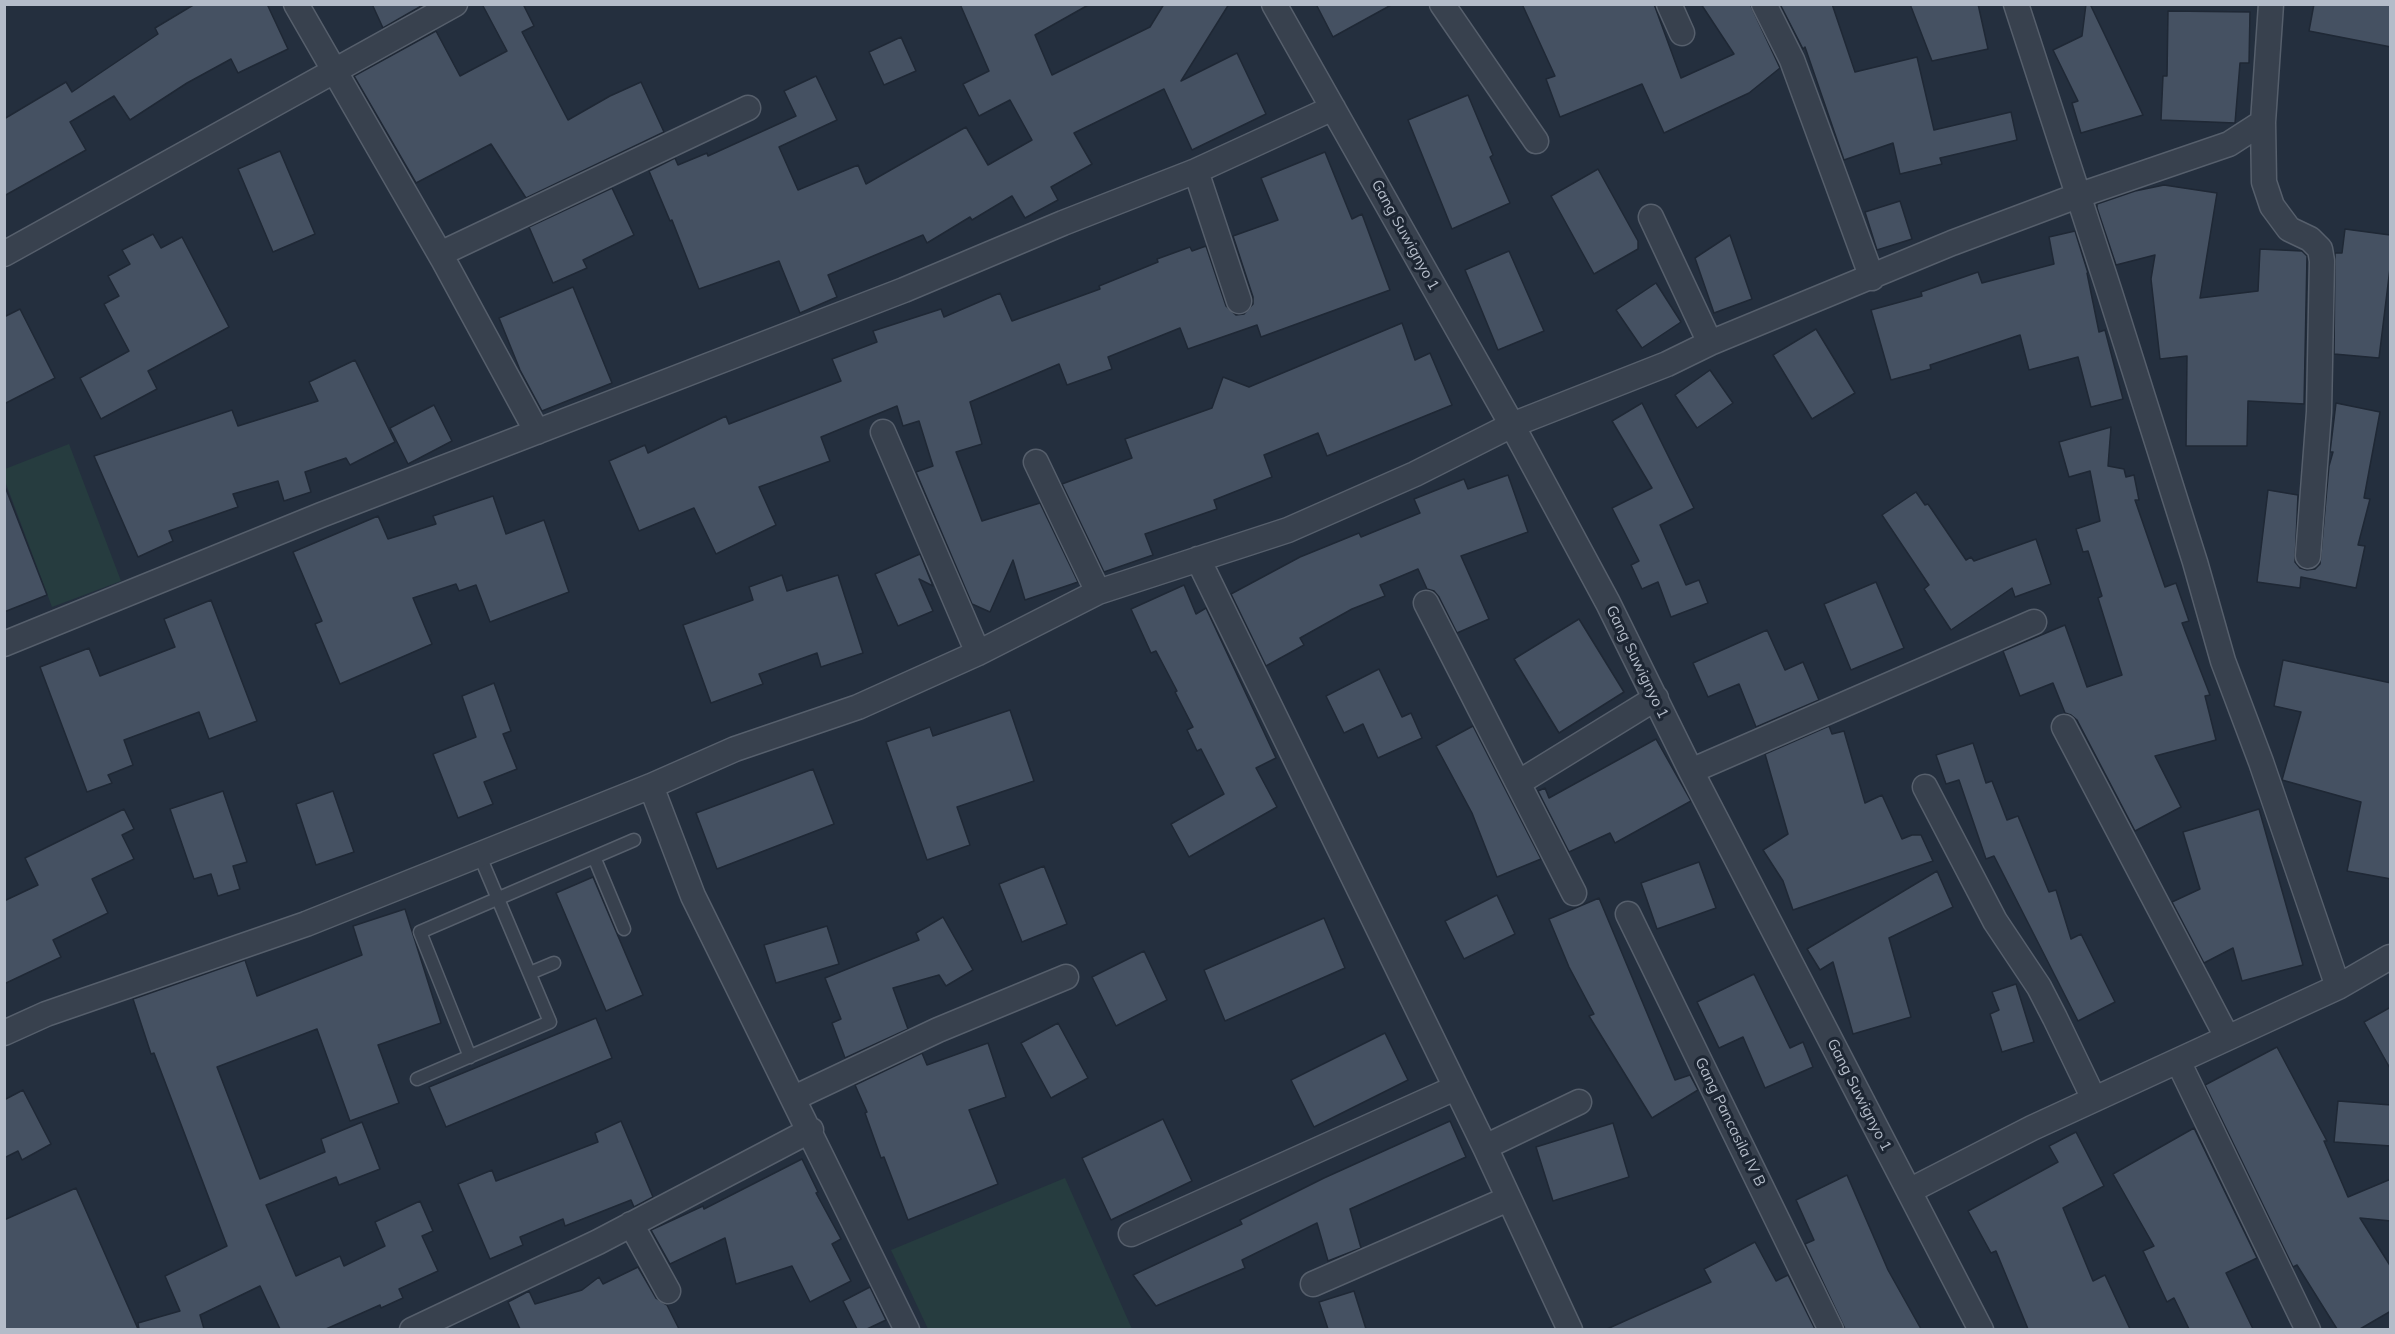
<!DOCTYPE html>
<html>
<head>
<meta charset="utf-8">
<style>
  body { margin:0 }
  #map { position:relative; width:2395px; height:1334px; overflow:hidden; background:#242f3e; font-family:Mulish,sans-serif }
  canvas { display:block }
  .frame { position:absolute; inset:0; border:6px solid #b4bcc9; pointer-events:none }
</style>
</head>
<body>
<div id="map">
<canvas width="2395" height="1334"></canvas>
<div class="frame"></div>
</div>
<script>
const ctx = document.querySelector('canvas').getContext('2d');
ctx.lineJoin = 'round';
function paint(path, color) { ctx.fillStyle = color; ctx.fill(path, 'evenodd'); }
const poly = rows => new Path2D(rows.map(r => 'M' + r).join(''));
function trace(path, color, width, dash) { ctx.strokeStyle = color; ctx.lineWidth = width; ctx.lineCap = dash ? 'butt' : 'round'; ctx.setLineDash(dash || []); ctx.stroke(path); }
function label(font, color, halo, rows, align = 'center') {
  ctx.font = font + ' Mulish,sans-serif'; ctx.lineWidth = 6; ctx.setLineDash([]); ctx.textBaseline = 'middle'; ctx.strokeStyle = halo; ctx.fillStyle = color; for (const [text, x, y, turn = 0] of rows) {
    ctx.save(); ctx.translate(x, y); ctx.rotate((+turn || 0) * Math.PI / 180); ctx.textAlign = isNaN(turn) ? turn : align; if (halo) ctx.strokeText(text, 0, 0); ctx.fillText(text, 0, 0); ctx.restore();
  }
}
const green = poly([
  [69,444,121,581,52,607,5,481,5,469],
  [1065,1178,1132,1329,928,1329,891,1250]
]);
const building = poly([
  [195,4,267,4,288,49,238,73,231,59,187,83,130,120,114,96,70,122,86,150,4,196,4,119,66,82,72,92,158,34,155,28,195,4],
  [372,4,423,4,423,5,383,28,372,4],
  [482,4,523,4,534,26,522,32,568,120,610,96,641,82,664,132,526,198,491,144,416,183,354,76,436,31,460,76,507,51,482,4],
  [960,4,1090,4,1035,35,1052,75,1150,27,1164,4,1229,4,1181,81,1237,53,1266,114,1192,150,1164,89,1074,133,1092,164,1051,187,1058,200,1025,218,1012,196,972,220,970,217,927,243,923,235,828,275,837,297,800,313,779,261,699,289,672,220,670,221,649,171,675,158,678,165,707,153,708,156,796,116,784,91,816,76,837,120,779,147,798,190,858,165,866,184,966,127,988,165,1032,140,1010,100,979,116,963,84,989,71,960,4],
  [1316,4,1393,4,1333,37,1316,4],
  [1522,4,1654,4,1681,78,1734,54,1701,4,1750,4,1780,68,1749,93,1664,133,1642,84,1560,117,1546,79,1555,76,1522,4],
  [1780,4,1832,4,1855,72,1917,57,1934,130,2011,112,2017,140,1940,158,1942,164,1900,174,1893,143,1844,160,1805,47,1803,49,1780,4],
  [1910,4,1978,4,1988,49,1932,61,1910,4],
  [2086,4,2090,4,2143,115,2081,133,2072,103,2078,101,2053,50,2082,36,2086,4],
  [2314,4,2391,4,2391,47,2309,31,2314,4],
  [2168,11,2250,12,2249,63,2240,63,2235,123,2161,120,2163,76,2167,76,2168,11],
  [901,37,916,71,884,85,869,52,901,37],
  [1468,95,1493,155,1490,157,1510,203,1452,229,1408,120,1468,95],
  [280,151,315,234,273,252,238,169,280,151],
  [1325,152,1352,219,1362,214,1390,290,1261,337,1257,325,1188,349,1180,328,1108,357,1112,369,1067,385,1059,364,970,402,982,444,956,452,982,521,1040,503,1078,582,1025,600,1013,560,990,612,972,604,916,472,933,466,919,421,903,426,897,406,821,437,830,461,759,487,776,525,716,554,694,508,639,531,609,461,645,445,648,453,726,416,729,424,841,381,832,359,877,342,873,331,941,309,944,317,1000,293,1012,321,1100,289,1099,286,1158,262,1157,259,1190,247,1192,251,1206,246,1226,306,1236,315,1244,314,1253,304,1253,297,1233,236,1278,220,1261,178,1325,152],
  [1598,169,1638,241,1638,249,1594,274,1551,196,1598,169],
  [2164,185,2217,193,2200,298,2258,291,2260,249,2302,251,2307,256,2304,404,2248,401,2247,446,2186,446,2187,356,2160,359,2151,279,2155,255,2116,265,2097,208,2097,204,2135,191,2164,185],
  [612,188,634,235,583,260,587,268,553,283,529,227,612,188],
  [1900,201,1912,239,1877,250,1865,212,1900,201],
  [2345,229,2390,235,2390,268,2379,358,2334,354,2335,253,2342,253,2345,229],
  [2075,231,2088,273,2087,273,2099,332,2105,330,2123,399,2091,407,2078,357,2029,370,2020,335,1930,365,1931,369,1891,380,1871,310,1922,296,1921,292,1978,272,1982,283,2054,264,2049,237,2075,231],
  [153,234,161,248,182,237,229,327,148,371,157,389,101,419,80,378,129,351,104,304,119,296,108,276,130,264,122,250,153,234],
  [1730,235,1752,299,1714,313,1695,258,1730,235],
  [1509,251,1544,331,1498,350,1465,270,1509,251],
  [1656,283,1681,322,1642,348,1616,310,1656,283],
  [573,287,612,383,542,411,520,370,499,318,573,287],
  [20,309,55,378,4,404,4,317,20,309],
  [1402,323,1415,360,1430,353,1452,405,1327,456,1318,433,1264,455,1272,477,1214,500,1217,509,1145,534,1153,555,1104,572,1062,484,1132,458,1125,439,1212,408,1223,377,1249,387,1402,323],
  [1816,329,1855,393,1812,419,1773,355,1816,329],
  [355,360,395,442,350,465,346,458,305,472,311,492,284,501,278,481,233,494,238,507,169,531,173,541,138,557,94,456,232,410,238,426,318,401,309,382,355,360],
  [1710,370,1733,403,1697,428,1675,395,1710,370],
  [1642,403,1694,508,1660,525,1686,585,1699,580,1708,603,1671,617,1658,582,1642,589,1631,565,1639,561,1612,508,1652,488,1612,421,1642,403],
  [2336,403,2380,412,2364,498,2370,499,2358,545,2365,546,2356,588,2301,577,2300,588,2257,582,2268,490,2298,495,2295,562,2300,568,2307,570,2315,569,2320,564,2329,466,2333,452,2330,452,2336,403],
  [434,405,452,441,408,464,390,428,434,405],
  [2111,427,2108,466,2124,469,2126,477,2134,475,2139,500,2135,500,2165,587,2176,583,2189,621,2182,623,2210,695,2205,696,2216,740,2155,756,2181,807,2135,831,2077,720,2071,715,2065,713,2053,683,2020,696,2003,651,2065,625,2087,687,2122,675,2098,598,2102,596,2088,551,2083,552,2076,529,2100,521,2090,471,2069,477,2059,442,2111,427],
  [1508,475,1528,532,1461,556,1489,619,1457,633,1439,597,1434,591,1427,589,1418,569,1380,585,1385,596,1352,609,1300,638,1304,645,1266,666,1231,594,1300,557,1359,533,1361,537,1420,513,1414,499,1464,479,1468,489,1508,475],
  [6,489,47,595,4,612,4,490,6,489],
  [1916,492,1925,505,1928,504,1966,560,1971,557,1974,561,2036,539,2051,584,2015,597,2012,588,1951,630,1924,589,1929,585,1882,515,1916,492],
  [493,496,506,534,544,520,569,592,490,622,476,585,459,591,456,584,413,598,432,644,340,684,315,624,322,621,293,552,378,516,388,539,436,524,433,516,493,496],
  [920,554,933,586,919,579,933,611,898,626,875,574,920,554],
  [782,575,787,591,838,575,863,653,821,667,817,653,759,674,763,684,711,703,683,625,753,600,749,587,782,575],
  [1876,582,1904,648,1851,670,1824,604,1876,582],
  [1184,585,1196,614,1206,608,1276,758,1256,768,1277,807,1189,857,1171,824,1224,794,1201,749,1197,751,1187,730,1193,727,1175,692,1177,691,1156,651,1151,653,1131,609,1184,585],
  [211,600,257,721,209,739,199,712,124,740,133,765,108,775,112,783,87,792,40,667,89,648,100,676,175,647,164,619,211,600],
  [1579,619,1624,692,1559,733,1514,659,1579,619],
  [1767,630,1785,670,1803,662,1819,700,1756,727,1739,684,1708,697,1693,663,1767,630],
  [2283,660,2391,683,2391,879,2347,871,2361,802,2282,780,2301,712,2274,706,2283,660],
  [1379,669,1402,717,1411,713,1422,738,1378,758,1363,724,1344,733,1326,696,1379,669],
  [494,683,511,731,503,734,517,769,484,782,493,804,458,818,433,754,476,737,462,696,494,683],
  [1010,710,1034,781,957,807,970,845,927,860,886,742,930,727,933,736,1010,710],
  [1473,726,1541,859,1497,877,1472,813,1436,746,1473,726],
  [1829,726,1832,734,1844,731,1865,803,1882,795,1902,839,1912,835,1921,835,1933,861,1793,910,1783,881,1763,850,1788,834,1765,754,1829,726],
  [1656,739,1691,801,1615,843,1610,833,1569,852,1538,791,1545,788,1549,798,1656,739],
  [1973,743,1986,783,1992,781,2007,820,2018,816,2049,892,2056,890,2071,939,2081,934,2115,1002,2078,1021,1994,856,1986,859,1959,780,1946,784,1936,755,1973,743],
  [813,769,834,824,717,869,696,813,813,769],
  [223,791,247,862,233,866,240,889,218,896,211,874,194,879,170,809,223,791],
  [333,791,354,852,316,865,296,804,333,791],
  [124,809,134,829,122,835,134,859,92,879,108,913,53,940,61,957,4,984,4,901,38,885,25,858,124,809],
  [2259,809,2303,965,2242,981,2233,948,2204,963,2172,902,2200,889,2183,832,2259,809],
  [1699,862,1716,908,1657,929,1641,883,1699,862],
  [1044,866,1067,924,1022,942,999,884,1044,866],
  [1937,871,1953,907,1889,938,1911,1017,1853,1034,1833,962,1820,970,1807,949,1937,871],
  [593,877,643,995,606,1011,556,893,593,877],
  [1497,895,1515,934,1464,959,1445,921,1497,895],
  [1599,898,1675,1080,1690,1075,1698,1090,1652,1118,1589,1016,1594,1014,1569,967,1549,919,1599,898],
  [405,909,441,1023,378,1045,399,1103,350,1121,317,1029,217,1067,260,1179,325,1152,321,1139,362,1122,380,1169,339,1185,336,1177,266,1205,296,1276,340,1256,344,1266,385,1246,375,1222,420,1201,433,1231,422,1236,438,1271,399,1289,403,1298,381,1308,380,1305,326,1329,280,1329,260,1286,200,1315,204,1329,139,1329,138,1323,180,1311,165,1276,227,1246,154,1053,151,1054,133,999,245,960,257,996,362,955,353,926,405,909],
  [943,917,973,970,946,986,939,975,893,988,908,1029,845,1058,832,1023,841,1019,825,978,919,940,916,933,943,917],
  [1324,918,1345,968,1225,1021,1204,970,1324,918],
  [827,926,839,964,776,983,764,945,827,926],
  [1144,951,1167,1000,1116,1026,1092,977,1144,951],
  [1754,974,1790,1048,1803,1042,1813,1067,1765,1088,1743,1037,1719,1048,1697,1002,1754,974],
  [2016,984,2034,1042,2002,1052,1990,1014,1999,1010,1992,992,2016,984],
  [2391,1007,2391,1070,2364,1022,2391,1007],
  [596,1018,612,1058,446,1127,429,1087,596,1018],
  [1058,1023,1088,1078,1051,1098,1021,1043,1058,1023],
  [1385,1033,1408,1080,1314,1127,1291,1080,1385,1033],
  [988,1043,1006,1097,969,1110,998,1184,908,1220,884,1157,881,1158,865,1113,867,1112,855,1085,922,1053,927,1065,988,1043],
  [2277,1047,2327,1141,2324,1141,2348,1197,2391,1179,2391,1221,2360,1218,2391,1267,2391,1311,2360,1329,2337,1329,2297,1265,2293,1267,2205,1085,2277,1047],
  [23,1090,51,1144,22,1160,18,1151,4,1158,4,1100,23,1090],
  [2338,1101,2391,1105,2391,1146,2334,1142,2338,1101],
  [1163,1119,1192,1181,1111,1220,1082,1158,1163,1119],
  [621,1121,653,1197,634,1207,631,1200,565,1226,563,1219,520,1237,523,1245,490,1259,458,1184,492,1170,496,1181,598,1142,595,1133,621,1121],
  [1450,1121,1466,1157,1350,1209,1361,1248,1328,1261,1317,1223,1242,1260,1245,1268,1156,1306,1133,1275,1242,1224,1240,1220,1324,1178,1450,1121],
  [1613,1123,1629,1177,1553,1201,1536,1147,1613,1123],
  [2194,1128,2257,1258,2226,1273,2253,1329,2189,1329,2174,1298,2167,1302,2143,1251,2154,1246,2113,1174,2194,1128],
  [2076,1132,2104,1186,2063,1208,2093,1281,2105,1275,2130,1329,2028,1329,1996,1251,1991,1253,1968,1211,2058,1162,2049,1146,2076,1132],
  [802,1159,818,1192,816,1193,841,1239,832,1244,851,1281,810,1302,792,1266,736,1284,725,1238,670,1264,651,1230,703,1206,704,1209,802,1159],
  [1847,1175,1888,1270,1921,1329,1845,1329,1805,1244,1814,1240,1796,1200,1847,1175],
  [76,1188,138,1329,4,1329,4,1220,76,1188],
  [1755,1242,1776,1281,1788,1275,1815,1329,1607,1329,1711,1282,1704,1269,1755,1242],
  [638,1267,656,1298,667,1305,679,1329,520,1329,508,1302,529,1291,535,1304,582,1290,599,1277,603,1284,638,1267],
  [870,1287,886,1320,867,1329,857,1329,843,1301,870,1287],
  [1354,1291,1366,1329,1328,1329,1319,1302,1354,1291]
]);
const service = poly([
  [594,857,624,929],
  [530,973,554,963],
  [470,1057,420,932,634,840],
  [417,1079,550,1022,479,854]
]);
const minor = poly([
  [296,4,444,261,537,432],
  [1274,4,1512,425,1608,603,1691,771,1981,1330],
  [1442,4,1536,141],
  [1669,4,1682,33],
  [1764,4,1792,60,1872,278],
  [2016,4,2110,293,2195,562,2223,661,2261,762,2338,987],
  [2263,122,2264,182,2272,206,2289,229,2310,239,2320,249,2322,261,2319,412,2308,556],
  [1196,171,1239,301],
  [1651,217,1710,343],
  [4,254,455,4],
  [440,254,748,108],
  [883,432,978,653],
  [1036,462,1098,592],
  [1198,559,1485,1147,1570,1330],
  [1426,603,1574,893],
  [4,644,321,515,904,290,1063,223,1196,171,1333,108],
  [2064,727,2227,1037],
  [1691,771,2034,622],
  [1518,783,1656,698],
  [1925,787,1995,921,2039,987,2055,1018,2094,1099],
  [1628,914,1831,1330],
  [4,1033,46,1014,306,924,651,786],
  [2178,1061,2308,1330],
  [794,1098,938,1030,1066,977],
  [1485,1147,1579,1102],
  [1909,1191,2032,1128,2338,987,2390,957],
  [631,1224,668,1291],
  [1131,1234,1455,1088],
  [1313,1284,1508,1199],
  [412,1330,598,1242,811,1130],
  [907,1330,693,896,651,786,735,749,858,707,978,653,1098,592,1288,530,1415,474,1512,425,1667,364,1710,343,1952,243,2077,196,2229,144,2263,122,2271,4]
]);
const streetNames = [
  ["Gang Suwignyo 1",1405,235,61],
  ["Gang Suwignyo 1",1637,662,64],
  ["Gang Suwignyo 1",1859,1095,63],
  ["Gang Pancasila IV B",1730,1122,64]
];
paint(green, '#263c3f');
paint(building, '#455162');
trace(building, '#1f2835', 1.5);
trace(service, '#565f6c', 15);
trace(minor, '#565f6c', 27);
trace(service, '#38414e', 12);
trace(minor, '#38414e', 24);
label('15px', '#b4bcc9', '#1d2633', streetNames);
</script>
</body>
</html>
